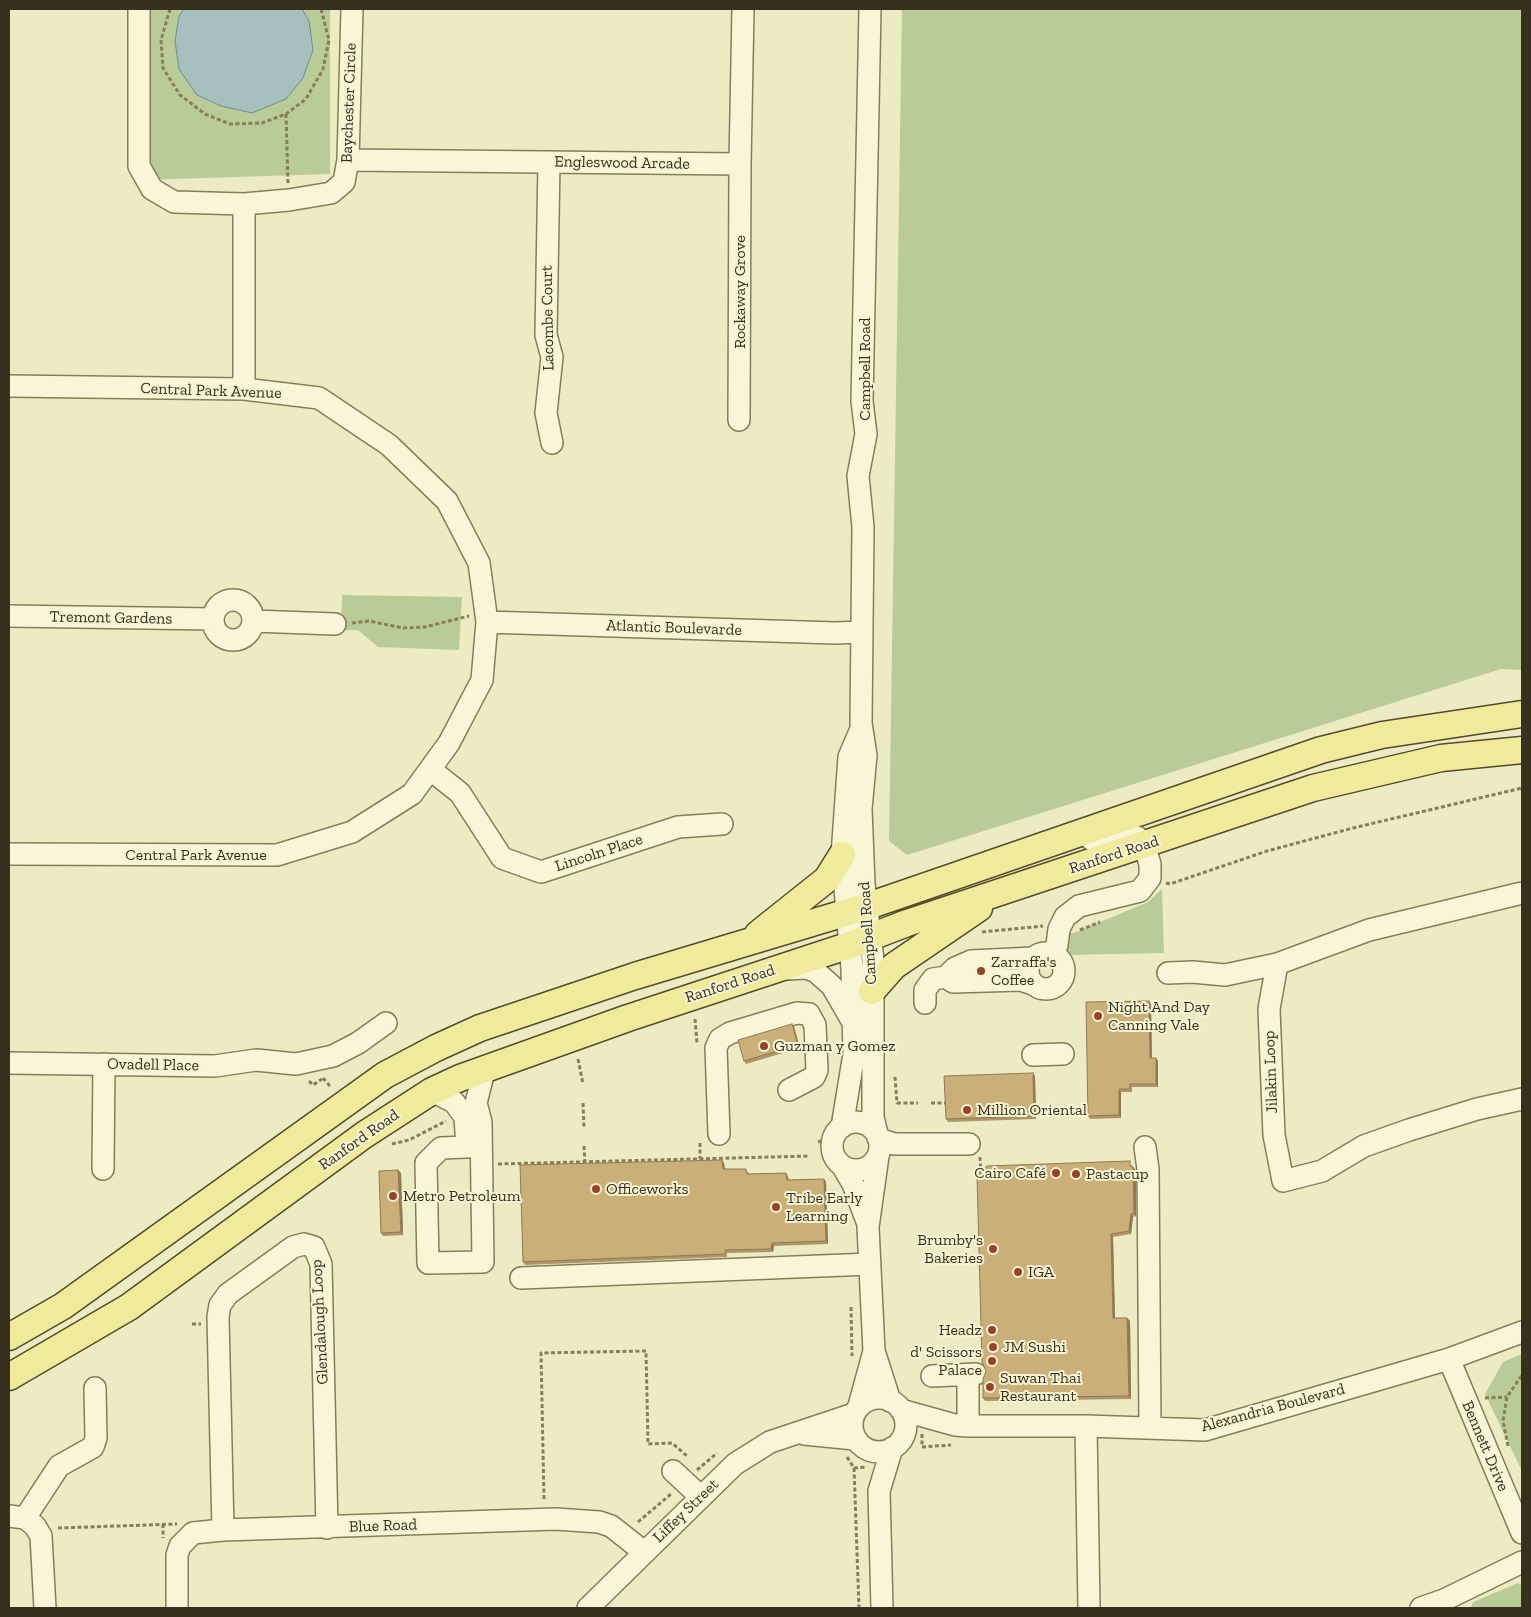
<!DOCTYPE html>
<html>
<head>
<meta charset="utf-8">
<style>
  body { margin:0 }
  #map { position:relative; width:1531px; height:1617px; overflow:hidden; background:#edebc3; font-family:"Zilla Slab",serif }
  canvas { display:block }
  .frame { position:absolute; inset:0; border:10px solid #38301e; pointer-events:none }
</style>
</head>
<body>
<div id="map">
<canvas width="1531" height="1617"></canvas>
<div class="frame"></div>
</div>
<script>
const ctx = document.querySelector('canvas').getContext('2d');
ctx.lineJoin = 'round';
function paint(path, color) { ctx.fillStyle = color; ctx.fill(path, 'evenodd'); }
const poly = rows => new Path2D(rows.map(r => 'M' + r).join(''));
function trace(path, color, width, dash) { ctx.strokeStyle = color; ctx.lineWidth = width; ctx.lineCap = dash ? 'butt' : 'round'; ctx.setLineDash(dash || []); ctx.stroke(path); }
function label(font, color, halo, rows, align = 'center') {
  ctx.font = font + ' "Zilla Slab",serif'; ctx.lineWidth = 4; ctx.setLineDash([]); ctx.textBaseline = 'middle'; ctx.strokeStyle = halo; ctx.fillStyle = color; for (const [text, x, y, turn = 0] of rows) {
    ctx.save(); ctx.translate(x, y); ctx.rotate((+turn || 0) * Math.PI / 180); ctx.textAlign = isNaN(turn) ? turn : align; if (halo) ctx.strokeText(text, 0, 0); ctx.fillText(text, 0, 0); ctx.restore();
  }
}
const green = poly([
  [144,9,330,9,330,174,142,180],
  [902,9,1522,9,1522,670,1501,669,907,855,889,841],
  [342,595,462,597,459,650,378,647,358,630,341,630],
  [1162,889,1164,953,1066,955,1064,933,1074,933,1148,902],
  [1522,1354,1522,1471,1485,1394,1503,1362],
  [1518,1583,1522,1585,1522,1608,1471,1608,1473,1602]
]);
const water = poly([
  [184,9,302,9,309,21,313,50,303,78,286,99,252,113,221,106,197,95,179,69,175,41,179,16,184,9]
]);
const path = poly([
  [170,9,161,40,163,68,180,95,205,114,230,124,262,123,286,114,306,99,323,69,329,40,321,9],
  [286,114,288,183],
  [352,623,369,621,403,628,425,627,469,616],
  [1166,883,1170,884,1267,851,1353,828,1522,788],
  [1080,930,1100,922],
  [982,932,1043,926],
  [695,1019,697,1043],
  [578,1059,583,1084],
  [895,1077,897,1103,918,1103],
  [323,1078,330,1086],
  [309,1081,313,1085,322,1079],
  [583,1103,584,1128],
  [931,1103,947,1103],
  [819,1140,820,1143],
  [700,1143,700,1159],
  [392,1144,409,1140,446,1121],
  [584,1146,585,1162],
  [980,1157,981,1176],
  [498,1164,810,1156],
  [851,1307,852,1356],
  [192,1324,201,1324],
  [1485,1398,1507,1397],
  [922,1434,922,1447,951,1445],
  [1508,1446,1503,1421,1507,1397,1522,1375],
  [847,1457,854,1468,867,1467],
  [854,1468,859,1608],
  [697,1470,717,1453],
  [544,1499,541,1353,646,1351,648,1444,672,1443,687,1456],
  [638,1522,671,1494],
  [163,1524,163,1538],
  [58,1528,177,1524]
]);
const minor = poly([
  [139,9,139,166,152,189,174,202,244,204,289,200,331,193,344,182,348,160,352,9],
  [870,9,862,401,866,434,858,476,863,527,861,723,866,755,861,809,864,884,873,960,873,1117,878,1138],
  [348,160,740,164,743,9],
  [549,162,546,335,552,357,546,413,552,443],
  [244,204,244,389],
  [9,386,244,389,319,398,389,445,447,501,479,563,487,622,482,680,449,743,412,794,352,832,277,855,9,854],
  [739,420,740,164],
  '213 620a20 20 0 1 1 40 0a20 20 0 1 1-40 0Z',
  [9,616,213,619],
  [253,621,335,624],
  [487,622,835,633,861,632],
  [431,770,460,793,502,858,541,872,678,827,722,824],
  '1028 971a18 18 0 1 1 36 0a18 18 0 1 1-36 0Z',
  [1053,953,1057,945,1059,929,1065,917,1079,906,1140,891,1150,878,1150,864,1144,845,1137,837,1117,832,1092,840],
  [1277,964,1269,1009,1274,1135,1283,1181,1322,1171,1364,1146,1409,1130,1477,1109,1522,1099],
  [787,969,806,968,815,971,832,986,851,1019],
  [1168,973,1193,972,1225,975,1277,964,1369,930,1522,893],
  [946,977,953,982,1021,980,1033,984],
  [925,1003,925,990,933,979,946,977,955,968,971,961,1033,958],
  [1033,1055,1063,1054],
  [9,1063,215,1066,256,1060,296,1064,333,1056,358,1043,386,1023],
  [432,1091,454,1102,465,1117,467,1147,441,1148,426,1163,428,1263,483,1262,481,1122,476,1103,485,1067],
  '832 1146a24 24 0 1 1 48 0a24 24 0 1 1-48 0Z',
  [842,1127,854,1054,852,968,842,855,849,757,861,729],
  [719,1134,716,1048,720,1039,730,1033,797,1013,809,1014,815,1025,817,1070,814,1077,789,1090],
  [879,1139,894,1144,969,1144],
  [1145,1147,1148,1169,1150,1428],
  [878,1156,868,1227,874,1351,890,1401],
  [843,1167,853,1184,868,1224],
  [103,1169,104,1064],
  [521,1278,870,1264],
  [1449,1359,1522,1533],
  [932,1376,976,1374],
  '852 1425a27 27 0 1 1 54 0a27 27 0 1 1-54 0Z',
  [859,1406,874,1351],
  [901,1410,955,1425,968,1426,1086,1426,1205,1430,1449,1359,1522,1332],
  [968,1426,968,1375],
  [1086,1426,1089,1608],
  [804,1434,855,1439],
  [673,1471,701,1497],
  [9,1516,25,1518,35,1526,41,1536,45,1608],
  [25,1518,59,1466,93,1447,96,1438,95,1388],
  [223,1530,218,1317,220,1305,228,1294,293,1247,304,1244,314,1247,321,1264,327,1528],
  [177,1608,177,1555,180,1546,193,1533,223,1530,556,1519,599,1522,611,1526,644,1552],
  [588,1608,735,1464,770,1442,854,1414],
  [882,1608,879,1491,892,1448],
  [1421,1608,1444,1600,1522,1562]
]);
const major = poly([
  [758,934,827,879,842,855],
  [872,991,894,966,979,908],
  [9,1337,63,1306,385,1075,436,1048,480,1028,635,976,868,906,1321,750,1382,735,1522,714],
  [9,1377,129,1307,364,1135,432,1091,460,1078,628,1018,850,945,907,923,1313,788,1441,758,1522,750]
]);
const wall = poly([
  [1151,1004,1152,1058,1158,1061,1158,1087,1132,1087,1132,1092,1121,1092,1121,1118,1090,1119,1088,1116],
  [794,1027,800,1048,746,1064,744,1061],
  [1035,1076,1036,1119,948,1122,946,1119],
  [724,1163,725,1169,748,1172,749,1174,786,1173,788,1176,789,1180,824,1179,826,1182,828,1244,774,1246,773,1252,727,1253,727,1257,525,1265,523,1262],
  [1132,1164,1132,1167,1136,1170,1136,1216,1133,1217,1131,1234,1113,1237,1115,1318,1127,1318,1130,1321,1131,1399,985,1401,983,1398],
  [398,1170,401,1173,403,1235,383,1236,381,1233]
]);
const shadedWall = poly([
  [1149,1001,1151,1004,1152,1061,1150,1058],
  [792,1024,794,1027,800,1048,798,1045],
  [1156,1058,1158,1061,1158,1087,1156,1084],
  [1033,1073,1035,1076,1036,1119,1034,1116],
  [1119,1089,1121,1092,1121,1118,1119,1115],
  [722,1160,724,1163,725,1172,723,1169],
  [1133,1167,1136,1170,1136,1216,1134,1213],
  [398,1170,401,1173,403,1235,401,1232],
  [824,1179,826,1182,828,1244,826,1241],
  [1131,1214,1133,1217,1131,1234,1129,1231],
  [1111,1234,1113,1237,1115,1321,1113,1318],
  [772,1243,774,1246,773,1252,771,1249],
  [1127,1318,1130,1321,1131,1399,1129,1396]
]);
const building = poly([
  [1149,1001,1150,1058,1156,1058,1156,1084,1130,1084,1130,1089,1119,1089,1119,1115,1088,1116,1086,1002,1149,1001],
  [792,1024,798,1045,744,1061,738,1040,792,1024],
  [1033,1073,1034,1116,946,1119,944,1076,1033,1073],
  [722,1160,723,1169,746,1169,747,1174,786,1173,787,1180,824,1179,826,1241,772,1243,771,1249,725,1250,725,1254,523,1262,520,1165,722,1160],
  [1130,1161,1130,1166,1133,1167,1134,1213,1131,1214,1129,1231,1111,1234,1113,1318,1127,1318,1129,1396,983,1398,983,1379,986,1371,982,1362,977,1177,987,1166,1130,1161],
  [398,1170,401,1232,381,1233,379,1171,398,1170]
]);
const markers = [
  [981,971,5,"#96432b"],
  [1098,1016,5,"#96432b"],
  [764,1046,5,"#96432b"],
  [967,1110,5,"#96432b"],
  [1056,1173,5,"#96432b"],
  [1076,1174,5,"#96432b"],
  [596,1189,5,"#96432b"],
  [393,1196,5,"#96432b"],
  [776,1207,5,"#96432b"],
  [993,1249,5,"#96432b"],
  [1018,1272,5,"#96432b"],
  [992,1330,5,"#96432b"],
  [993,1347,5,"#96432b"],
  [992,1361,5,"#96432b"],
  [990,1387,5,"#96432b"]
];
const streetNames = [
  ["Baychester Circle",349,103,-88],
  ["Engleswood Arcade",622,163,1],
  ["Rockaway Grove",740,292,-90],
  ["Lacombe Court",548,318,-91],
  ["Campbell Road",865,369,-90],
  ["Central Park Avenue",211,391,2],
  ["Tremont Gardens",111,618,1],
  ["Atlantic Boulevarde",674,628,2],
  ["Lincoln Place",599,853,-18],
  ["Central Park Avenue",196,855],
  ["Ranford Road",1114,855,-18],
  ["Campbell Road",868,933,-94],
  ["Ranford Road",730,984,-18],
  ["Ovadell Place",153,1065,1],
  ["Jilakin Loop",1271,1072,-92],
  ["Ranford Road",359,1140,-35],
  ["Glendalough Loop",320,1322,-93],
  ["Alexandria Boulevard",1273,1408,-15],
  ["Bennett Drive",1485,1446,67],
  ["Liffey Street",686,1511,-44],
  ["Blue Road",383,1526,-2]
];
const poiNames = [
  ["Zarraffa's",991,962],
  ["Coffee",991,980],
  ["Night And Day",1108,1007],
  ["Canning Vale",1108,1025],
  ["Guzman y Gomez",774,1046],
  ["Million Oriental",977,1110],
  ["Cairo Café",1046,1173,"right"],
  ["Pastacup",1086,1174],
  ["Officeworks",606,1189],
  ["Metro Petroleum",403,1196],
  ["Tribe Early",786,1198],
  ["Learning",786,1216],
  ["Brumby's",983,1240,"right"],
  ["Bakeries",983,1258,"right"],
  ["IGA",1028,1272],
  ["Headz",982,1330,"right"],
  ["JM Sushi",1003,1347],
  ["d' Scissors",982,1352,"right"],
  ["Palace",982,1370,"right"],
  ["Suwan Thai",1000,1378],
  ["Restaurant",1000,1396]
];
paint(green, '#b9cb97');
paint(water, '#a5c0bf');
trace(water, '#6c8e8e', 1);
trace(minor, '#877d5a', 24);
trace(major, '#554a2e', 29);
trace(path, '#877d5a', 3, [4, 2.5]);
trace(minor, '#f8f6d6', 21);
trace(major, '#f0ea9b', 26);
paint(wall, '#af9668');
paint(shadedWall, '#8e7a55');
paint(building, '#cbaf79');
trace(building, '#8e7a55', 1);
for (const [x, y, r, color] of markers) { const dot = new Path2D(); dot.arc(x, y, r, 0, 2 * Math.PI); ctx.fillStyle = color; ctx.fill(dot); trace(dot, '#f5f3d3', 2); }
label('16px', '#38301e', '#f5f3d3', streetNames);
label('16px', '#38301e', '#f5f3d3', poiNames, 'left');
</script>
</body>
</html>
